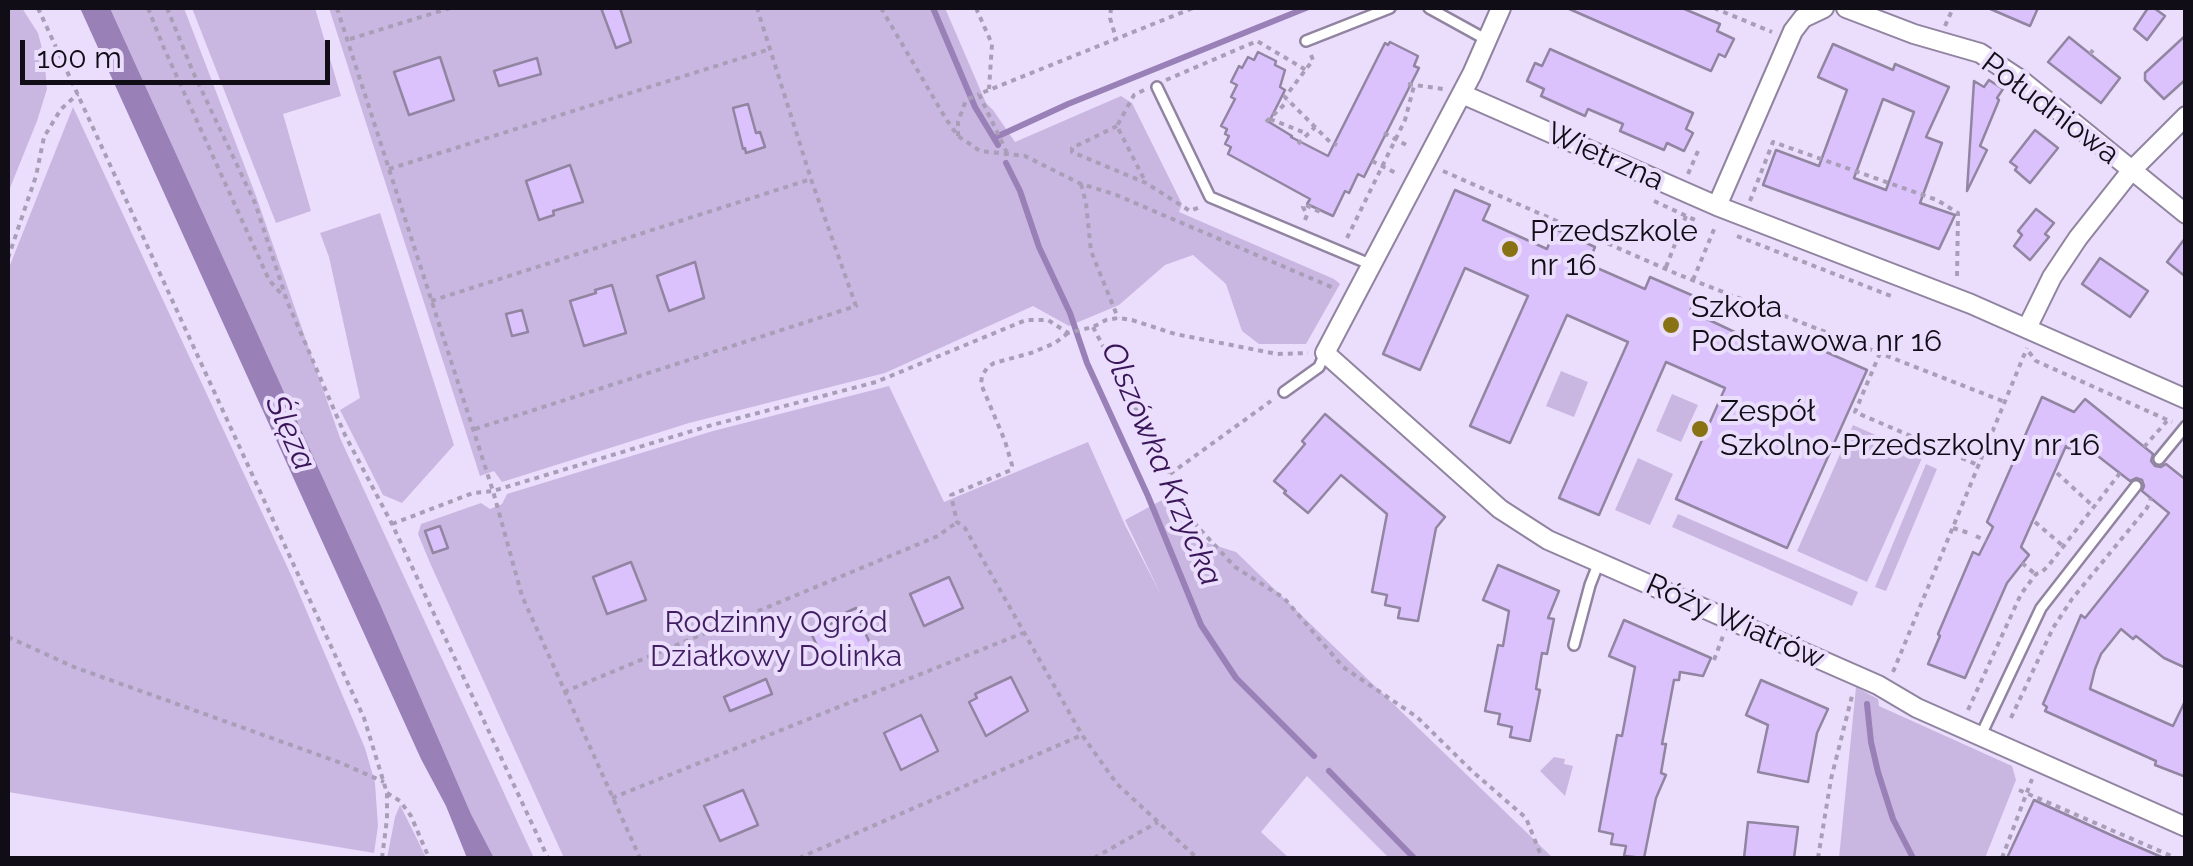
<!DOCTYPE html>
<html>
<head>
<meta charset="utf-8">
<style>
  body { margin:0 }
  #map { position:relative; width:2193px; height:866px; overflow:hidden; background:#ebdefd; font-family:Raleway,sans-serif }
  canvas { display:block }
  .frame { position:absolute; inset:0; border:10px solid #110d17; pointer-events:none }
  .scale { position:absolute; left:20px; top:40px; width:310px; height:45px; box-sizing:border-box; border:5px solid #110d17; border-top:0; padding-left:12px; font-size:30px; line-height:35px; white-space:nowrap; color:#110d17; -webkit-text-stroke:8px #ebdefd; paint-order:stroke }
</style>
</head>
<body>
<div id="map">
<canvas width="2193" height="866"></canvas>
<div class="frame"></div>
<div class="scale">100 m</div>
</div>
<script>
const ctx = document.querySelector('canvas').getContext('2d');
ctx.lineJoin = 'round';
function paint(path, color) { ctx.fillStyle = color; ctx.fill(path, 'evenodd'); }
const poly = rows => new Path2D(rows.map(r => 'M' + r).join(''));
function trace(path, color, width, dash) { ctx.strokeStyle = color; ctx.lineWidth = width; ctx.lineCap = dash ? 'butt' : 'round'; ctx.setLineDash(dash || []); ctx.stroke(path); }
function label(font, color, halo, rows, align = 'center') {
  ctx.font = font + ' Raleway,sans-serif'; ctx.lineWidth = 8; ctx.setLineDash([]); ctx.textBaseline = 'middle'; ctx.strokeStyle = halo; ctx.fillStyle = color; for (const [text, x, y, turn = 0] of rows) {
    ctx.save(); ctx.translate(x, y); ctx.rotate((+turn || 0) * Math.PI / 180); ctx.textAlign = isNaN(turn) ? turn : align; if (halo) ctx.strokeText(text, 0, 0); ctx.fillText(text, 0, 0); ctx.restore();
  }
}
const green = poly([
  [8,8,22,8,38,33,44,56,47,89,37,121,8,193],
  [110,8,184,8,256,196,340,438,534,858,494,858,471,814,380,604],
  [192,8,315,8,341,96,283,114,311,211,276,223],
  [329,8,945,8,986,103,993,110,1015,142,1121,96,1132,103,1182,204,1179,212,1334,279,1340,284,1306,344,1259,344,1242,331,1226,284,1193,255,1165,265,1119,305,1069,326,1033,306,885,373,689,423,502,482,494,471,480,476],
  [73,107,292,577,365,748,375,783,378,826,374,853,8,792,8,270],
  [380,213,454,445,402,503,383,495,340,410,360,398,329,257,320,233],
  [1561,371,1588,382,1574,417,1546,406],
  [889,386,944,502,1088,442,1125,525,1161,595,1125,520,1164,499,1195,539,1236,552,1553,858,1389,858,1307,776,1261,832,1289,858,564,858,430,563,418,534,421,524,481,503,490,509,502,504,507,494,713,431],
  [1672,394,1698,405,1681,442,1656,431],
  [1853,425,1923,456,1867,582,1797,551],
  [1638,458,1673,474,1650,525,1615,510],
  [1926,464,1937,469,1886,591,1875,587],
  [1678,514,1858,592,1852,606,1672,527],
  [1856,687,1878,699,1879,706,2012,766,2016,780,1985,858,1839,858],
  [1554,757,1565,759,1564,764,1573,766,1565,796,1540,771],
  [400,805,418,841,426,858,387,858,395,817]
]);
const water = poly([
  [80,8,110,8,380,604,471,814,494,858,467,858,446,806,421,759]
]);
const stream = poly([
  [933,8,975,107,998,145],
  [994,138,1068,104,1306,8],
  [1006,163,1020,191,1039,247,1070,313,1087,363,1148,496,1201,625,1236,678,1314,756],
  [1867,704,1871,742,1878,772,1893,819,1913,858],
  [1329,771,1414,858]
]);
const building = poly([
  [601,8,620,8,631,42,616,48,601,8],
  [1567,8,1682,8,1720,24,1717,31,1734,39,1725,57,1719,54,1711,71,1567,8],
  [1988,8,2038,8,2030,26,1988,8],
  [2148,8,2154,8,2165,16,2147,40,2134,29,2148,8],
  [2186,35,2186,79,2164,99,2145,80,2145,73,2186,35],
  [2069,37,2120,78,2101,103,2048,62,2069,37],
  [1390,42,1418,56,1414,66,1419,68,1364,177,1358,174,1349,193,1345,191,1333,216,1307,204,1310,199,1228,154,1231,147,1225,144,1229,136,1225,134,1227,129,1221,126,1235,99,1231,97,1237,85,1231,82,1239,66,1242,68,1248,57,1254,60,1258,52,1276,61,1275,65,1285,70,1280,87,1285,90,1269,122,1292,136,1291,137,1328,156,1385,43,1388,45,1390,42],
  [1833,44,1893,70,1895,64,1949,87,1926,137,1942,143,1920,203,1955,215,1939,249,1763,185,1776,150,1819,166,1847,90,1818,77,1833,44],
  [1883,99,1914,112,1886,190,1854,178,1883,99],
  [1550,49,1693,113,1686,129,1693,133,1684,151,1667,143,1664,150,1620,131,1623,124,1588,109,1585,116,1541,96,1544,89,1527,81,1535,63,1542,66,1550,49],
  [440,57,454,100,409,115,394,72,440,57],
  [537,58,541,74,499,86,494,71,537,58],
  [1989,80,2003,89,1997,98,1999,100,1980,146,1987,150,1967,191,1974,81,1984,87,1989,80],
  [748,104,756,133,760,132,765,147,746,153,745,148,743,149,733,108,748,104],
  [2035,130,2058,148,2030,183,2015,170,2017,167,2010,162,2035,130],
  [570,165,583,202,553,211,554,215,539,220,526,181,570,165],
  [1455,190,1490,205,1483,220,1547,249,1555,229,1595,247,1588,264,1645,289,1650,277,1696,297,1690,311,1775,351,1783,333,1867,370,1787,548,1676,499,1725,388,1666,362,1599,515,1559,498,1628,342,1567,315,1510,443,1470,426,1528,296,1465,268,1420,370,1383,354,1455,190],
  [2036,209,2054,223,2045,234,2049,237,2030,260,2014,246,2022,235,2018,231,2036,209],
  [2186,237,2186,277,2167,262,2186,237],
  [2100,258,2148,291,2130,317,2082,284,2100,258],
  [695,262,704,298,669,311,657,276,695,262],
  [612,285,626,333,584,346,570,301,596,293,595,290,612,285],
  [522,310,528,332,512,336,506,314,522,310],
  [2042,397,2074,412,2085,399,2153,454,2151,461,2155,466,2161,467,2166,464,2186,480,2186,668,2164,658,2136,636,2133,639,2121,629,2101,654,2095,669,2090,689,2173,726,2186,699,2186,777,2155,765,2156,761,2045,711,2047,707,2043,704,2081,615,2085,618,2169,513,2142,491,2144,486,2142,480,2136,478,2130,481,2085,446,2077,455,2066,446,2021,547,2029,555,2007,583,1965,678,1928,664,1940,636,1938,634,1973,552,1979,555,1993,527,1987,522,2042,397],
  [1325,414,1445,517,1436,528,1418,621,1398,618,1400,608,1385,605,1387,595,1372,592,1387,514,1341,475,1308,513,1284,493,1286,491,1274,481,1305,444,1302,441,1325,414],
  [440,526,448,548,433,553,425,531,440,526],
  [631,562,646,600,607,614,593,577,631,562],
  [1498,565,1559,591,1548,618,1554,619,1547,654,1542,653,1536,689,1540,690,1530,741,1510,737,1512,727,1498,724,1500,714,1485,711,1498,645,1503,646,1509,611,1483,600,1498,565],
  [949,577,963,608,924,626,910,594,949,577],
  [856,608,863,623,861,624,874,652,860,659,856,652,827,667,811,633,843,618,841,615,856,608],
  [1624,620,1711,658,1703,676,1680,672,1679,680,1674,680,1662,744,1666,744,1661,773,1666,775,1656,798,1644,858,1624,856,1626,846,1611,844,1613,834,1599,831,1617,735,1622,736,1635,667,1609,656,1624,620],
  [1011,677,1028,711,986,736,969,702,977,698,975,694,1011,677],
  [766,679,772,694,730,711,724,697,766,679],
  [1761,680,1828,709,1817,733,1808,782,1758,772,1768,725,1746,715,1761,680],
  [921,715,938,751,901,770,884,733,921,715],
  [743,790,758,825,720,841,704,806,743,790],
  [2034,800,2122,840,2164,858,2007,858,2034,800],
  [1748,822,1798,827,1794,858,1744,858,1748,822]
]);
const path = poly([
  [38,8,364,718,387,793,387,819,382,858],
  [148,8,163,46,269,280,284,297],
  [167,8,193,72,255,203,287,301,345,435,392,524,548,858],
  [337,8,493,491,522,596,640,858],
  [881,8,946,119,958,136,980,151,1025,156,1081,184,1114,194,1336,289],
  [976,8,992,44,989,89],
  [1111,8,1110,18,1116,38],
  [1714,8,1772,32],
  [1945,26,1953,8],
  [350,39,450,8],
  [2090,54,2093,50],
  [1311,55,1313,60,1285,97,1330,142,1337,145],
  [1166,80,1257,41,1306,70],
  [1408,84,1443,89],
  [1144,90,1134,95,1117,126,1146,183],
  [1270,119,1308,134],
  [1266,122,1288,101],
  [1117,126,1072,148,1072,152,1146,183,1190,211,1200,207],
  [1384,133,1410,147],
  [958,136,958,122,966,100,979,94],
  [1298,144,1315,127],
  [1007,153,979,94,1193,8],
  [1372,161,1398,174],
  [389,169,770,49],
  [1443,171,1677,274,2005,402],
  [1688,174,1698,151],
  [1081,184,1086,203,1091,251,1118,318],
  [1654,201,1695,220],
  [1750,201,1773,142,1937,200,1958,213,1957,277],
  [1305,220,1307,215,1303,207,1304,204,1320,212],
  [1737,236,1891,296],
  [1347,238,1405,120,1414,86],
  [8,258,36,176,44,137,61,109,78,94],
  [1666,267,1686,216],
  [1693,280,1715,227],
  [431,301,811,179],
  [1093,327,1170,474,1179,498,1197,526,1235,567,1284,598,1343,667,1417,717,1472,771,1526,818,1542,858],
  [1068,333,1055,343,1031,353,994,363,987,368,982,376,981,384,1005,441,1012,465,1011,470,951,495,957,522,965,528,1082,735,1117,784,1197,858],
  [2029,352,2036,361,2172,422],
  [1880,353,1855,412,1978,465],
  [475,429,856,306,811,179,757,8],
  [2144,447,2167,421],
  [1921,455,1926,443],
  [2057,473,2094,507],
  [1170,474,1271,401],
  [2035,522,2063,546],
  [392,524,473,493,493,491,712,425,876,382,1026,320,1048,320,1068,333,1093,327,1106,320,1118,318,1132,320,1175,334,1277,354,1308,353],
  [1953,528,1969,533],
  [1976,536,1986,541],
  [2022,563,2034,573],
  [8,637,74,667,341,763,384,782],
  [1714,660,1723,636],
  [1893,672,2027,348],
  [564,692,938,536,957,522],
  [1968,710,2021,594,2036,574,2042,572,2049,565,2120,473],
  [2011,718,2053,628,2072,599,2147,508,2151,498],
  [2019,790,2176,858],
  [387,793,400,801,411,816,429,858],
  [612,798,1023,633],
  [799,858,1082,735],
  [1094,858,1158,822],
  [1818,858,1831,779,1853,692],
  [2002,858,2032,779]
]);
const service = poly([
  [1429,8,1487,40],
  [1306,41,1390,8],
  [1157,87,1210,197,1372,265],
  [1284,392,1319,367,1325,353],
  [2159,459,2186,426],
  [1574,645,1590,585,1599,562],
  [1981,735,2041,608,2136,486]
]);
const minor = poly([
  [1501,8,1472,74,1325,353,1500,509,1548,540,1878,685,1917,708,2186,827],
  [1846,8,1914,34,1980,53,2021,80,2186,214],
  [1462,94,1717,206,1971,304,2186,399],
  [1717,206,1793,31,1803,18,1824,8],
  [2027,328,2052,277,2078,238,2131,171,2186,116]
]);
const markers = [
  [1510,249,10,"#897214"],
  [1671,325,10,"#897214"],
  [1700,429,10,"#897214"]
];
const streetNames = [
  ["Południowa",2050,109,37],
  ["Wietrzna",1605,157,24],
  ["Róży Wiatrów",1735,622,24]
];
const poiNames = [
  ["Przedszkole",1530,232],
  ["nr 16",1530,266],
  ["Szkoła",1691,308],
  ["Podstawowa nr 16",1691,342],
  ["Zespół",1720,412],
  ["Szkolno-Przedszkolny nr 16",1720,446]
];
const parkNames = [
  ["Rodzinny Ogród",776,623],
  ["Działkowy Dolinka",776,657]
];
const waterNames = [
  ["Ślęza",290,433,66],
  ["Olszówka Krzycka",1161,464,67]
];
paint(green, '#c9b7e1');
paint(water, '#9981b8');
trace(stream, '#9981b8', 6);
paint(building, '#dbc2fd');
trace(building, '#9185a1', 2.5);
trace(service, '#9084a0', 14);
trace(minor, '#9084a0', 22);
trace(path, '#a99eb7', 4, [5, 5]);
trace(service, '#fff', 9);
trace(minor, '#fff', 18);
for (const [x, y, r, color] of markers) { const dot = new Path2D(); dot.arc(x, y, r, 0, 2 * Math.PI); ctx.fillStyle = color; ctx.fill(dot); trace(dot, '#ebdefd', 4); }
label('30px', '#110d17', '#ebdefd', streetNames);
label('30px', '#110d17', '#ebdefd', poiNames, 'left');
label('30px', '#401e61', '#ebdefd', parkNames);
label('italic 32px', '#3a1659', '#ebdefd', waterNames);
</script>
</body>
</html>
